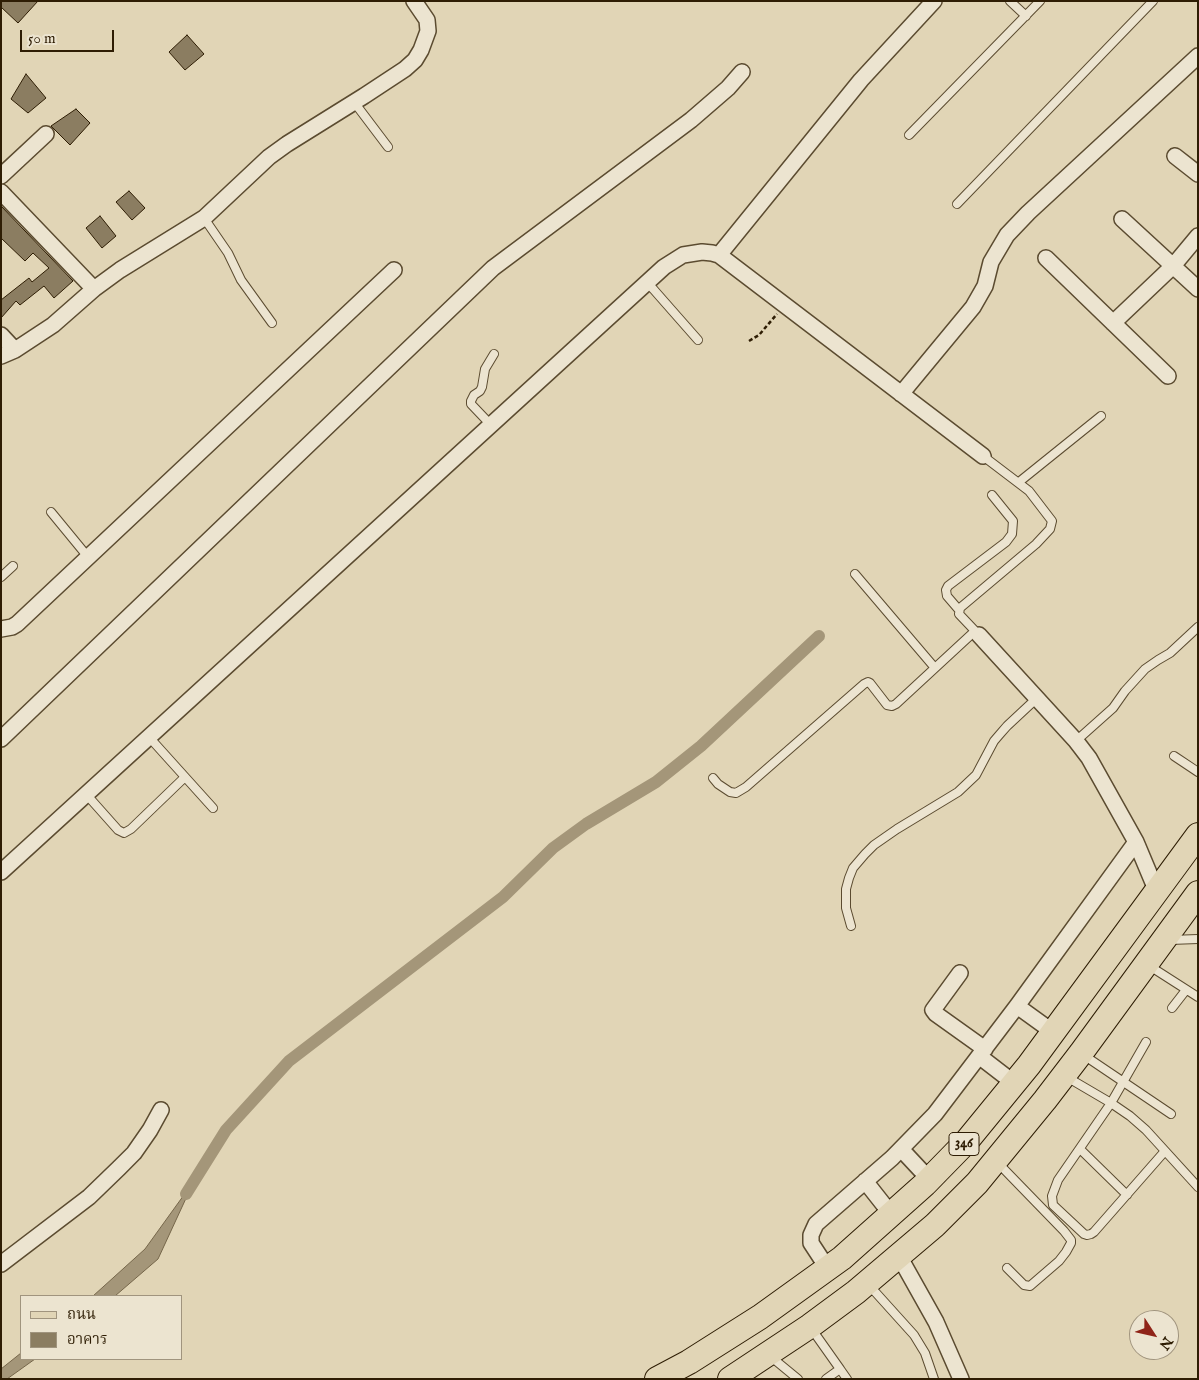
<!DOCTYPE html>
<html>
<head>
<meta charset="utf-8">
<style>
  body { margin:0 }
  #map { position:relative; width:1199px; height:1380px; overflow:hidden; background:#e1d5b6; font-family:"IM FELL English","Noto Serif Thai",serif }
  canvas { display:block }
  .frame { position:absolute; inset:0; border:2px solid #2e1d04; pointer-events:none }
  .legend { position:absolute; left:20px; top:1295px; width:162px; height:65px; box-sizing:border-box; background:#ece4d0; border:1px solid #a0947e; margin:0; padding:6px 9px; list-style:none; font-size:15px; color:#2e1d04 }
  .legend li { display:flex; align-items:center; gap:10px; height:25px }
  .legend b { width:25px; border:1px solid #a0947e }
  .north { position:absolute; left:1129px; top:1310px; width:50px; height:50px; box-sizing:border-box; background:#ece4d0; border:1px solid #a0947e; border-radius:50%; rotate:125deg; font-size:14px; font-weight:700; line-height:20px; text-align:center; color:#2e1d04 }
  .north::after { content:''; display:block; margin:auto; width:18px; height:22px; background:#8f2418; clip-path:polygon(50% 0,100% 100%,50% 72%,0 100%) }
  .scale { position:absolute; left:20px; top:30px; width:94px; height:22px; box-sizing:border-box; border:2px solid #2e1d04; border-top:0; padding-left:6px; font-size:15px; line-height:18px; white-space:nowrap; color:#2e1d04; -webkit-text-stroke:4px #ece4d0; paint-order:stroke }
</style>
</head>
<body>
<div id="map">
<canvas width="1199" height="1380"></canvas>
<div class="frame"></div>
<ul class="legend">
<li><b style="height:6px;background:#e1d5b6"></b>ถนน</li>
<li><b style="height:14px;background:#8b7d61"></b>อาคาร</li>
</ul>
<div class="north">N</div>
<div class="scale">50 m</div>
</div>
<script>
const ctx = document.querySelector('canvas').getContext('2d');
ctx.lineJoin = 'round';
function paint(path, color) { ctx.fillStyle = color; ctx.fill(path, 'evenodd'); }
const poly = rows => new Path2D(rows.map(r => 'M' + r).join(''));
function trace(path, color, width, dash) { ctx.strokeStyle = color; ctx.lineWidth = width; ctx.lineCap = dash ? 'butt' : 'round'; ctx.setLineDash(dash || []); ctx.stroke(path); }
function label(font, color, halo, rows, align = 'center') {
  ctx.font = font + ' "IM FELL English",serif'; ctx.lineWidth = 4; ctx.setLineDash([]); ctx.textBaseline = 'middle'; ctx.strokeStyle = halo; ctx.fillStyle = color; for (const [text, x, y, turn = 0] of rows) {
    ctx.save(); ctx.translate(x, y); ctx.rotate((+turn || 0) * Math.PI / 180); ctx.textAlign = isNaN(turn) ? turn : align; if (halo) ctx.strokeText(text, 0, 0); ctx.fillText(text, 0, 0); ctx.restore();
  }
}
const water = poly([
  [194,1181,158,1259,115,1296,93,1296,145,1249,194,1181],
  [21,1353,21,1359,35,1359,7,1379,1,1379,1,1369,21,1353]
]);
const canal = poly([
  [186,1194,226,1130,289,1061,503,897,553,848,586,824,656,782,701,746,819,636]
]);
const building = poly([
  [1,1,38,1,18,23,1,7,1,1],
  [187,35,204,54,185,70,169,52,187,35],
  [26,74,46,98,28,113,11,99,26,74],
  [76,109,90,123,70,145,51,126,76,109],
  [129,191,145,208,132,220,116,202,129,191],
  [1,206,73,281,54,298,44,286,20,305,16,301,1,318,1,300,29,278,32,282,49,268,33,253,25,261,1,238,1,206],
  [100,216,116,236,102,248,86,228,100,216]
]);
const path = poly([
  [749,341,759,335,777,314]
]);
const lane = poly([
  [1010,1,1026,16],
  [354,102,388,147],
  [909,135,1040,1],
  [957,204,1153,1],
  [204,218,228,253,241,280,272,323],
  [647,282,698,340],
  [491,425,471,404,471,401,474,395,480,391,482,387,485,369,494,354],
  [1019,482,1101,416],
  [51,512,88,557],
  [855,574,935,668],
  [1,577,13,566],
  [959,610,947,596,946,590,948,586,1006,542,1012,534,1013,521,992,495],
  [978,634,959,614,960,608,1036,544,1050,529,1052,521,1029,491,983,456],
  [149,737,213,808],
  [1076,741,1113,708,1125,691,1145,669,1158,660,1170,653,1198,627],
  [1174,756,1198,772],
  [713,778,718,784,730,792,736,793,746,787,864,684,868,682,870,683,887,705,892,706,896,704,975,631],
  [86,794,118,830,124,833,131,829,185,777],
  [851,926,846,908,846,889,849,878,853,868,865,854,874,845,897,829,958,792,976,775,994,741,1000,734,1007,726,1037,698],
  [1170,940,1198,939],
  [1148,965,1198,997],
  [1172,1008,1186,990],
  [1146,1042,1111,1103,1058,1180,1052,1196,1053,1205,1084,1234,1087,1235,1091,1234,1094,1232,1165,1151],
  [1082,1054,1171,1114],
  [1065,1076,1111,1103,1130,1116,1146,1130,1198,1187],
  [1080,1149,1127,1195],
  [997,1162,1064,1231,1071,1240,1071,1243,1066,1252,1059,1261,1030,1286,1024,1285,1007,1268],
  [868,1284,914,1335,925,1353,934,1379],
  [811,1328,840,1369,826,1379],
  [770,1356,798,1379],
  [840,1369,847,1379]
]);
const street = poly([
  [1175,156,1198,174],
  [1,176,46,134],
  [1,192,94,289],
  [1122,219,1198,289],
  [719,255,861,80,934,1],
  [1046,258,1168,376],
  [1113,323,1173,266,1198,236],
  [1,335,15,350],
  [1,356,15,350,53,325,94,289,120,270,204,218,269,157,287,144,364,96,405,69,415,60,421,50,428,31,427,20,414,1],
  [901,394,973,307,985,286,991,262,1007,235,1028,213,1198,56],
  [1,629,12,627,17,624,394,270],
  [979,635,1076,741,1089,758,1136,842,1157,892],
  [1,739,493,268,691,120,728,88,742,72],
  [1,872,664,267,683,255,702,252,712,253,719,255,983,456],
  [960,973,933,1010,936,1014,985,1049],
  [1017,1006,1053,1032],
  [979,1056,1014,1083],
  [901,1149,929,1179],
  [865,1181,891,1214],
  [899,1256,936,1322,961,1379],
  [1,1264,89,1197,119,1168,134,1153,150,1130,161,1110],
  [828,1269,811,1243,811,1235,816,1224,892,1158,935,1114,1017,1006,1136,842]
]);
const primary = poly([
  [657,1379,689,1362,760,1317,842,1258,925,1184,966,1142,1029,1065,1198,835],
  [730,1379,810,1326,856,1292,935,1225,977,1183,1045,1100,1081,1053,1198,893]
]);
const shields = [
  [964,1144,30]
];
const shieldNames = [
  ["346",964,1144]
];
paint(water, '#a49679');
trace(water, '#75664a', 1);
trace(canal, '#a49679', 12);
paint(building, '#8b7d61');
trace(building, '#2e1d04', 1);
trace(lane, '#5b4b30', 10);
trace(street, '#5b4b30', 18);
trace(primary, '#2e1d04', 26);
trace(path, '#2e1d04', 2.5, [4, 2.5]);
trace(lane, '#ece4d0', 8);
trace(street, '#ece4d0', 15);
trace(primary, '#e1d5b6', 24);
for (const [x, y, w] of shields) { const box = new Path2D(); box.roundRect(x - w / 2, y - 11.5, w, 23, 4); ctx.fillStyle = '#ece4d0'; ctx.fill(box); trace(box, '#2e1d04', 1); }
label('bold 14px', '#2e1d04', null, shieldNames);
</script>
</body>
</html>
